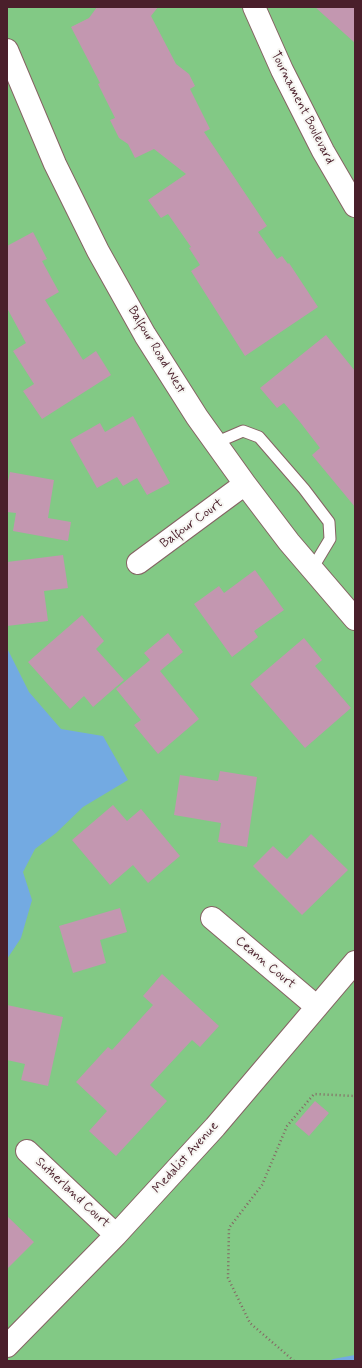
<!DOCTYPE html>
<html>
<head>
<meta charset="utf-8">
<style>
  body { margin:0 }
  #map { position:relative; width:362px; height:1368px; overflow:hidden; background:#f3e2ca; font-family:Mynerve,sans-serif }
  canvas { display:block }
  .frame { position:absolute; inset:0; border:8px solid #4a1f2b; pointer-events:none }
</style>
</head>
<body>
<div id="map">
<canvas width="362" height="1368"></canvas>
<div class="frame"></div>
</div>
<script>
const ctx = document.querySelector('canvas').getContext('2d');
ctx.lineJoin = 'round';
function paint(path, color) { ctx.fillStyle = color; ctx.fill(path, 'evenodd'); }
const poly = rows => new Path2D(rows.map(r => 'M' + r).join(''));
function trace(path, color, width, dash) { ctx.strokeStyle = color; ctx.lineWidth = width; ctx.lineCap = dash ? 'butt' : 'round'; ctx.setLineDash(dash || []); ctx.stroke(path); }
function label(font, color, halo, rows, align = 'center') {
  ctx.font = font + ' Mynerve,sans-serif'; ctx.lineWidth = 4; ctx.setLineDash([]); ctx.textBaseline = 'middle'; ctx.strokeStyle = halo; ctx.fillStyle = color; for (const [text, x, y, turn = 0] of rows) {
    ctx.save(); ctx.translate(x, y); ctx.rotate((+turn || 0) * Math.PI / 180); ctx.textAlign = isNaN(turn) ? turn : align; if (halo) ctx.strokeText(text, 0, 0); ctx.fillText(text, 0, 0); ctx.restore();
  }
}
const green = poly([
  [7,7,355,7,355,1361,7,1361]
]);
const water = poly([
  [7,648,29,692,61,729,103,736,128,780,83,807,56,833,35,849,23,872,32,900,21,938,7,959],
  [355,1355,355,1361,330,1361,333,1359]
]);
const building = poly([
  [97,7,158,7,151,16,176,64,189,74,195,86,190,89,210,129,204,132,267,226,258,232,277,259,282,256,288,264,289,263,318,307,245,356,191,271,200,265,189,248,191,247,168,214,161,218,148,200,186,174,154,149,135,158,128,144,119,138,110,120,115,118,98,84,100,83,71,27,89,18],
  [315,7,355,7,355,43],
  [33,232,47,259,42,261,59,292,45,300,83,360,96,351,111,375,42,419,23,391,34,384,13,351,26,343,7,308,7,246],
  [326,335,355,371,355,507,312,455,320,448,300,422,284,403,277,408,260,388],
  [133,416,170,483,147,495,137,478,123,486,117,477,97,488,70,440,100,423,105,432],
  [10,472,54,480,48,518,71,522,68,541,13,531,16,513,7,512,7,487],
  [63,555,68,588,44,591,48,621,7,626,7,562],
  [255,570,284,610,254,631,258,637,232,657,194,604,219,586,224,593],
  [82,615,104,641,96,649,124,680,93,707,84,696,70,709,28,662],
  [168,633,183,652,160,671,199,719,158,754,134,725,141,720,116,689,150,660,144,653],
  [304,638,322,660,315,666,351,708,305,748,250,684],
  [220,771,257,777,247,847,218,842,221,823,174,815,180,775,218,781],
  [113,805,127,821,141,809,180,856,148,883,133,865,110,885,72,840],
  [311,834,348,870,302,915,253,866,273,846,287,859],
  [120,908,127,932,100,940,106,963,73,973,59,926],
  [162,974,219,1026,200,1047,192,1040,150,1085,167,1101,116,1156,89,1131,107,1111,76,1082,108,1047,112,1050,153,1005,143,996],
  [7,1005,63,1017,48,1086,21,1080,25,1064,7,1060],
  [315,1101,329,1113,309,1136,295,1124],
  [7,1216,34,1242,7,1269]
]);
const path = poly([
  [294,1361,250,1323,228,1278,229,1228,262,1185,287,1126,314,1094,355,1096]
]);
const service = poly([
  [215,443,243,431,259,437,304,489,329,522,330,539,312,569]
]);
const minor = poly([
  [254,7,282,70,323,151,355,206],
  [7,50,55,164,98,251,145,335,197,417,245,484,289,542,355,619],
  [138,563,245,484],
  [212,918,317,1007],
  [27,1151,116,1235],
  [7,1346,116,1235,215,1127,355,962]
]);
const streetNames = [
  ["Tournament Boulevard",302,108,63],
  ["Balfour Road West",156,350,59],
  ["Balfour Court",192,524,-36],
  ["Ceann Court",265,963,40],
  ["Medalist Avenue",186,1158,-48],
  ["Sutherland Court",72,1193,43]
];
paint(green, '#82c985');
paint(water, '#73aae2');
paint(building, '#c397b0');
trace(service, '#856363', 13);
trace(minor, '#856363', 24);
trace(path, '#856363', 2.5, [1, 3]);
trace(service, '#fff', 11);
trace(minor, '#fff', 22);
label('13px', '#4a1f2b', '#f6f6f2', streetNames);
</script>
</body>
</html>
